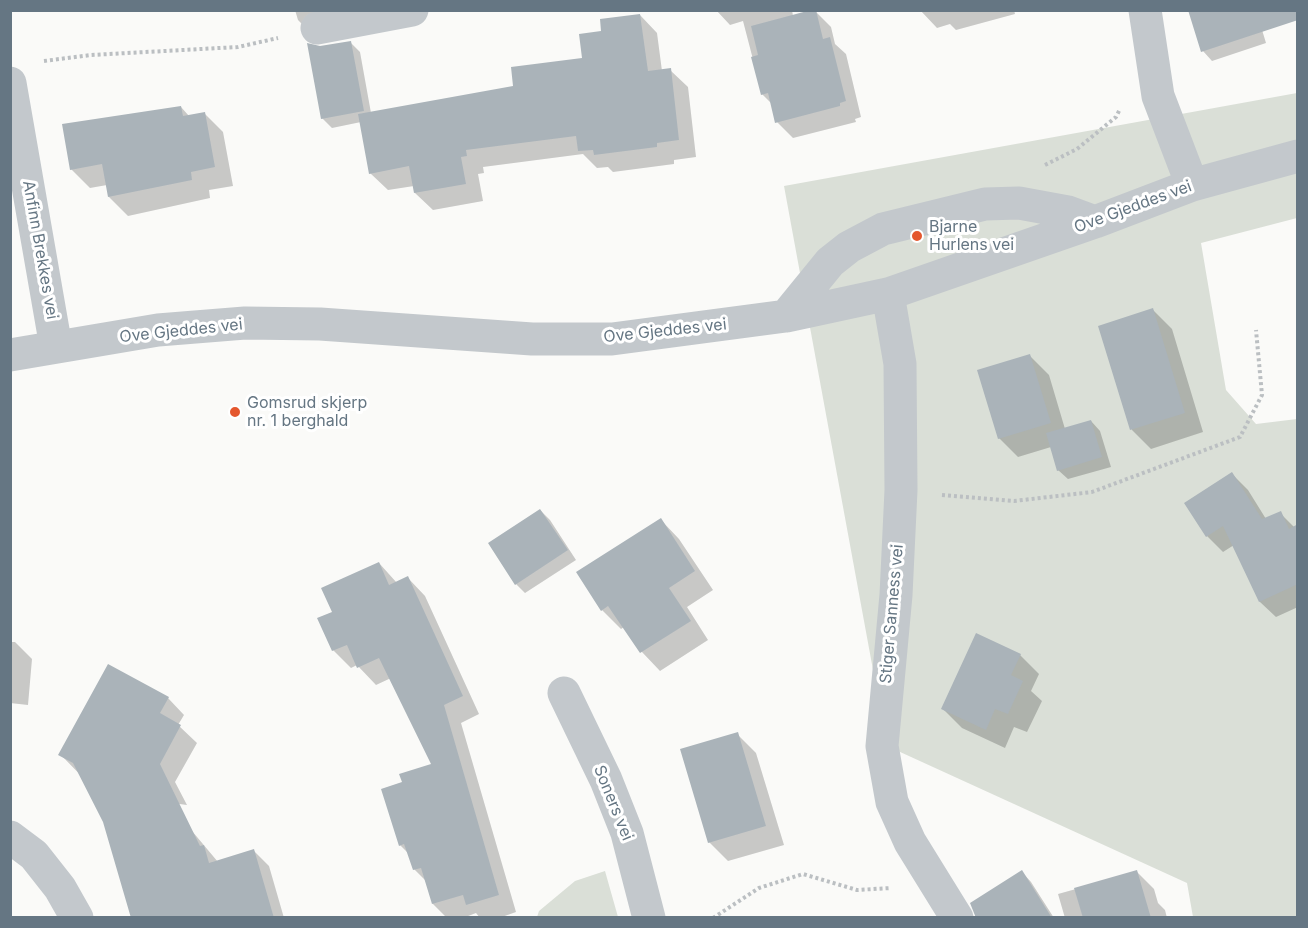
<!DOCTYPE html>
<html>
<head>
<meta charset="utf-8">
<style>
  body { margin:0 }
  #map { position:relative; width:1308px; height:928px; overflow:hidden; background:#fafaf8; font-family:Inter,sans-serif }
  canvas { display:block }
  .frame { position:absolute; inset:0; border:12px solid #657683; pointer-events:none }
</style>
</head>
<body>
<div id="map">
<canvas width="1308" height="928"></canvas>
<div class="frame"></div>
</div>
<script>
const ctx = document.querySelector('canvas').getContext('2d');
ctx.lineJoin = 'round';
function paint(path, color) { ctx.fillStyle = color; ctx.fill(path, 'evenodd'); }
const poly = rows => new Path2D(rows.map(r => 'M' + r).join(''));
function trace(path, color, width, dash) { ctx.strokeStyle = color; ctx.lineWidth = width; ctx.lineCap = dash ? 'butt' : 'round'; ctx.setLineDash(dash || []); ctx.stroke(path); }
function label(font, color, halo, rows, align = 'center') {
  ctx.font = font + ' Inter,sans-serif'; ctx.lineWidth = 6; ctx.setLineDash([]); ctx.textBaseline = 'middle'; ctx.strokeStyle = halo; ctx.fillStyle = color; for (const [text, x, y, turn = 0] of rows) {
    ctx.save(); ctx.translate(x, y); ctx.rotate((+turn || 0) * Math.PI / 180); ctx.textAlign = isNaN(turn) ? turn : align; if (halo) ctx.strokeText(text, 0, 0); ctx.fillText(text, 0, 0); ctx.restore();
  }
}
const green = poly([
  [1297,93,1297,218,1201,243,1226,390,1256,424,1297,419,1297,917,1193,917,1187,883,887,746,784,186],
  [605,871,618,917,537,917,539,911,575,881]
]);
const shadow = poly([
  [295,10,351,10,307,29,298,20],
  [716,10,792,10,793,16,815,11,831,27,835,44,846,54,861,117,855,119,856,122,793,138,777,122,772,104,762,94,743,21,730,25],
  [920,10,1014,10,1015,14,956,30,950,24,937,28],
  [1256,10,1266,43,1212,61,1203,51],
  [640,15,657,33,662,71,670,70,688,87,696,157,674,160,674,164,613,172,608,167,597,168,583,154,483,167,484,173,478,174,483,201,433,210,415,193,414,186,388,190,370,173,361,122,332,128,322,118,320,48,350,42,360,52,371,113,515,87,583,59,603,32],
  [181,107,189,116,204,113,223,132,233,186,209,190,210,198,128,216,109,197,107,185,90,188,71,169],
  [1153,310,1172,329,1203,432,1151,449,1132,430,1100,327],
  [1030,356,1049,375,1065,429,1091,421,1100,431,1111,467,1068,479,1058,470,1051,447,1018,457,999,438],
  [1232,474,1248,490,1266,519,1280,513,1298,531,1298,607,1276,617,1260,602,1234,545,1223,552,1207,536],
  [540,510,550,520,576,560,525,593,516,584],
  [661,520,679,539,713,590,687,607,708,640,660,671,642,652,624,627,621,629,602,610],
  [379,563,397,583,408,578,425,596,479,714,461,723,516,912,499,918,480,918,476,913,463,918,447,918,433,904,427,882,414,869,409,854,400,845,404,783,433,765,391,678,376,685,357,665,351,668,333,650,334,613],
  [10,642,15,642,32,659,28,705,10,703],
  [1020,655,1039,674,1031,691,1042,701,1027,732,1014,727,1005,748,962,728,943,709],
  [168,698,184,715,178,725,197,743,175,782,187,805,98,793,60,754],
  [737,734,756,753,784,845,728,861,709,842],
  [192,831,218,862,254,851,269,866,284,918,188,918],
  [1022,872,1031,882,1054,918,992,918],
  [1137,872,1154,889,1158,903,1165,910,1167,918,1065,918,1058,894]
]);
const building = poly([
  [811,10,816,10,823,39,830,37,846,101,840,103,840,106,775,123,768,93,761,95,751,57,758,55,751,26],
  [1188,10,1298,10,1298,20,1201,52],
  [640,14,648,71,671,68,679,140,657,143,657,147,594,155,593,150,578,151,576,136,466,150,467,156,461,157,466,184,414,193,409,166,369,174,358,114,513,86,511,67,582,58,579,34,601,31,600,19],
  [351,41,364,111,321,119,307,43,320,46],
  [181,106,183,116,205,112,215,167,191,172,192,180,108,197,102,164,70,170,62,124],
  [1153,308,1185,413,1130,430,1098,326],
  [1030,354,1051,423,998,439,977,370],
  [1091,420,1102,457,1057,471,1046,433],
  [1232,472,1262,519,1281,511,1289,529,1298,524,1298,584,1259,602,1223,526,1206,537,1184,503],
  [540,509,568,550,515,585,488,543],
  [661,518,695,571,669,588,691,621,640,653,608,606,601,611,576,572],
  [379,562,389,585,408,576,463,696,444,705,499,895,466,905,463,895,432,904,421,868,413,870,404,844,399,846,381,789,402,782,399,774,431,764,379,658,357,668,347,645,332,651,317,618,332,612,321,588],
  [976,633,1021,654,1011,675,1023,681,1008,714,995,709,986,730,941,709],
  [108,664,169,697,160,713,181,725,160,764,200,846,204,845,209,863,254,849,274,918,131,918,103,822,73,763,58,755],
  [738,732,766,826,708,843,680,749],
  [1022,870,1052,918,976,918,970,903],
  [1137,870,1151,918,1083,918,1074,888]
]);
const path = poly([
  [44,61,91,55,238,47,278,38],
  [1045,165,1077,149,1116,117,1120,109],
  [942,495,1014,501,1092,492,1240,437,1262,395,1256,330],
  [713,918,759,888,803,874,857,890,891,888]
]);
const minor = poly([
  [1145,10,1158,96,1192,185],
  [317,28,412,10],
  [10,83,56,347],
  [888,294,900,364,901,490,896,595,882,746,892,802,910,842,957,918],
  [786,316,830,262,849,247,883,229,985,204,1019,203,1068,212,1095,222],
  [10,355,158,330,245,323,320,324,532,339,612,339,786,316,888,294,1095,222,1192,185,1298,156],
  [564,693,606,780,627,833,649,918],
  [10,837,34,855,60,888,77,918]
]);
const markers = [
  [917,236,6,"#e4572e"],
  [235,412,6,"#e4572e"]
];
const streetNames = [
  ["Ove Gjeddes vei",1133,207,-20],
  ["Anfinn Brekkes vei",40,250,80],
  ["Ove Gjeddes vei",181,331,-6],
  ["Ove Gjeddes vei",665,331,-6],
  ["Stiger Sanness vei",892,614,-85],
  ["Soners vei",613,803,68]
];
const poiNames = [
  ["Bjarne",929,227],
  ["Hurlens vei",929,245],
  ["Gomsrud skjerp",247,403],
  ["nr. 1 berghald",247,421]
];
paint(green, '#dadfd7');
paint(shadow, '#0003');
paint(building, '#aab3b9');
trace(path, '#bbbfc2', 4, [3, 3]);
trace(minor, '#c3c8cc', 33);
for (const [x, y, r, color] of markers) { const dot = new Path2D(); dot.arc(x, y, r, 0, 2 * Math.PI); ctx.fillStyle = color; ctx.fill(dot); trace(dot, '#fff', 2); }
label('16px', '#657683', '#fff', streetNames);
label('16px', '#657683', '#fff', poiNames, 'left');
</script>
</body>
</html>
